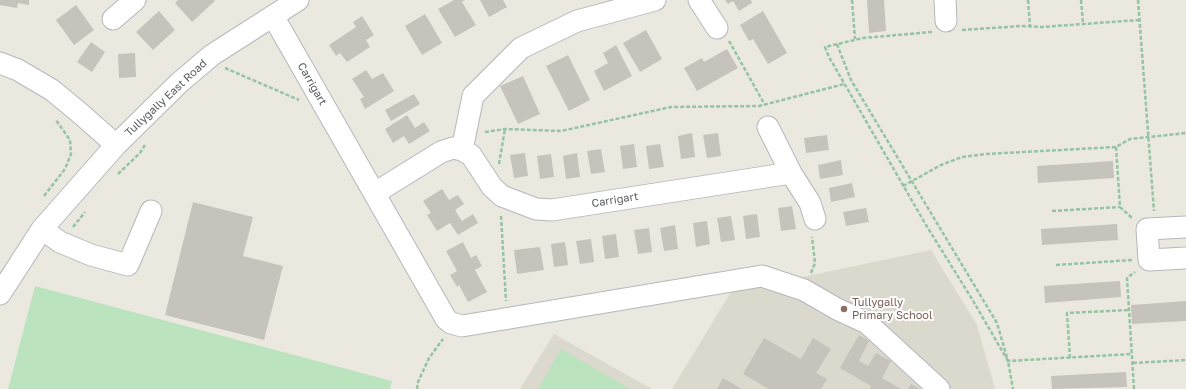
<!DOCTYPE html>
<html>
<head>
<meta charset="utf-8">
<style>
  body { margin:0 }
  canvas { display:block; background:#ebe9df }
</style>
</head>
<body>
<canvas width="1186" height="389"></canvas>
<script>
const ctx = document.querySelector('canvas').getContext('2d');
ctx.lineJoin = 'round';
function paint(path, color) { ctx.fillStyle = color; ctx.fill(path, 'evenodd'); }
const poly = rows => new Path2D(rows.map(r => 'M' + r).join(''));
function trace(path, color, width, dash) { ctx.strokeStyle = color; ctx.lineWidth = width; ctx.lineCap = dash ? 'butt' : 'round'; ctx.setLineDash(dash || []); ctx.stroke(path); }
function label(font, color, halo, rows, align = 'center') {
  ctx.font = font + ' "Golos Text",sans-serif'; ctx.lineWidth = 4; ctx.setLineDash([]); ctx.textBaseline = 'middle'; ctx.strokeStyle = halo; ctx.fillStyle = color; for (const [text, x, y, turn = 0] of rows) {
    ctx.save(); ctx.translate(x, y); ctx.rotate((+turn || 0) * Math.PI / 180); ctx.textAlign = isNaN(turn) ? turn : align; if (halo) ctx.strokeText(text, 0, 0); ctx.fillText(text, 0, 0); ctx.restore();
  }
}
const education = poly([
  [931,250,977,325,995,389,672,389,731,292],
  [554,334,652,389,520,389]
]);
const green = poly([
  [35,286,392,381,390,389,8,389],
  [561,349,630,389,538,389]
]);
const building = poly([
  [0,0,29,0,29,5,18,3,17,8,0,5],
  [178,0,214,0,215,1,192,22,175,3],
  [454,0,465,0,462,2,476,25,455,37,438,9],
  [480,0,503,0,507,7,489,17],
  [725,0,751,0,752,3,739,11,733,1,728,4],
  [867,0,884,0,886,31,869,33],
  [76,5,94,30,74,45,56,20],
  [159,11,175,30,153,50,136,32],
  [763,11,787,53,768,64,753,39,749,41,740,25],
  [425,14,442,43,422,55,405,26],
  [362,16,374,35,366,40,370,47,347,62,340,53,336,56,329,45,356,27,353,22],
  [646,30,662,59,640,72,623,43],
  [91,42,105,52,92,72,77,62],
  [616,45,632,76,604,91,594,71,608,63,603,53],
  [727,49,738,68,697,91,684,68,702,58,704,62],
  [135,53,136,77,119,78,118,54],
  [568,55,590,100,569,111,546,66],
  [366,70,372,79,383,73,394,91,365,109,360,99,364,97,352,79],
  [523,76,540,114,518,124,500,86],
  [414,94,420,104,391,121,385,110],
  [407,115,415,128,424,122,430,131,409,144,404,136,393,143,385,129],
  [692,133,695,157,681,159,678,136],
  [718,133,721,156,707,158,703,135],
  [827,135,829,150,806,153,804,138],
  [634,144,637,167,623,169,620,146],
  [660,144,664,167,649,169,646,146],
  [601,149,605,172,591,174,587,151],
  [525,153,528,176,514,178,510,155],
  [577,153,580,177,566,179,563,156],
  [551,154,554,177,540,179,537,156],
  [841,160,843,175,820,179,818,165],
  [1113,161,1114,178,1038,183,1037,166],
  [852,183,855,197,831,202,829,188],
  [442,189,449,200,458,195,464,204,455,210,462,221,473,214,478,223,458,235,450,223,437,231,427,215,431,213,423,201],
  [193,202,253,217,243,256,283,266,264,340,165,315],
  [792,206,796,229,781,231,778,208],
  [866,208,869,222,846,226,843,212],
  [757,214,760,237,746,239,743,216],
  [731,216,735,240,721,242,717,218],
  [707,221,710,244,696,247,693,223],
  [1117,224,1118,240,1042,245,1041,229],
  [675,225,678,249,664,251,660,228],
  [649,228,652,252,638,254,634,230],
  [616,234,619,257,605,259,602,236],
  [591,239,594,262,580,264,576,241],
  [463,242,471,258,476,255,482,266,475,270,487,292,468,302,459,285,457,287,450,275,457,271,446,251],
  [565,242,568,265,554,267,551,244],
  [540,247,544,270,517,274,514,250],
  [1120,281,1121,297,1045,303,1044,286],
  [1186,301,1186,321,1132,324,1131,305],
  [859,335,869,341,859,361,868,366,876,353,891,361,882,378,901,389,870,389,871,386,840,368],
  [764,338,801,359,813,338,831,349,816,373,827,379,821,389,769,389,743,374],
  [1126,372,1127,387,1052,389,1051,376],
  [723,378,742,389,717,389],
  [911,384,920,389,908,389]
]);
const path = poly([
  [852,0,855,39],
  [1028,0,1030,26],
  [1081,0,1083,24],
  [1138,0,1154,211],
  [962,30,1021,26,1042,27,1139,20],
  [932,32,863,38,825,47,829,57,926,225,972,299,1008,361,1013,389],
  [729,41,765,105],
  [837,44,851,80,997,323,1008,361,1132,354],
  [225,68,299,100],
  [485,132,505,129,561,131,671,107,759,106,844,84],
  [1116,147,1120,207,1132,218],
  [499,164,505,129],
  [118,174,140,153,145,145],
  [903,186,941,165,962,157,986,154,1116,147,1130,139,1186,133],
  [44,196,65,169,71,154,70,140,56,120],
  [1052,211,1120,207],
  [501,216,506,301],
  [73,227,85,212],
  [1056,265,1132,260],
  [811,273,815,263,812,237],
  [1070,358,1067,313,1129,310],
  [1133,363,1186,360],
  [417,389,418,382,429,358,443,339],
  [1134,389,1127,278,1135,272]
]);
const minor = poly([
  [699,0,717,28],
  [945,0,946,21],
  [273,16,446,319,451,323,462,326,762,276,804,290,837,309,867,323,939,389],
  [113,19,135,0],
  [0,63,18,70,52,90,81,114,116,145],
  [768,127,791,173],
  [462,150,473,96,521,48,577,21,655,0],
  [375,193,441,152,453,148,462,150,471,155,492,187,502,196,536,209,552,210,791,173,810,203,815,219],
  [1186,227,1147,229,1149,260,1186,258],
  [42,229,60,242,91,255,128,265,151,211],
  [0,294,42,229,116,145,179,83,212,55,298,0]
]);
const markers = [
  [844,309,4,"#8d6e63"]
];
const streetNames = [
  ["Carrigart",312,84,60],
  ["Tullygally East Road",166,98,-43],
  ["Carrigart",615,200,-9]
];
const educationNames = [
  ["Tullygally",852,303],
  ["Primary School",852,316]
];
paint(education, '#dbd8cd');
paint(green, '#bbe3bd');
paint(building, '#c6c3bc');
trace(minor, '#b5b7bc', 23);
trace(path, '#94c4a4', 2.5, [4, 2]);
trace(minor, '#fff', 21);
for (const [x, y, r, color] of markers) { const dot = new Path2D(); dot.arc(x, y, r, 0, 2 * Math.PI); ctx.fillStyle = color; ctx.fill(dot); trace(dot, '#fff', 1.5); }
label('11px', '#585b60', '#fff', streetNames);
label('11px', '#785e54', '#fff', educationNames, 'left');
</script>
</body>
</html>
